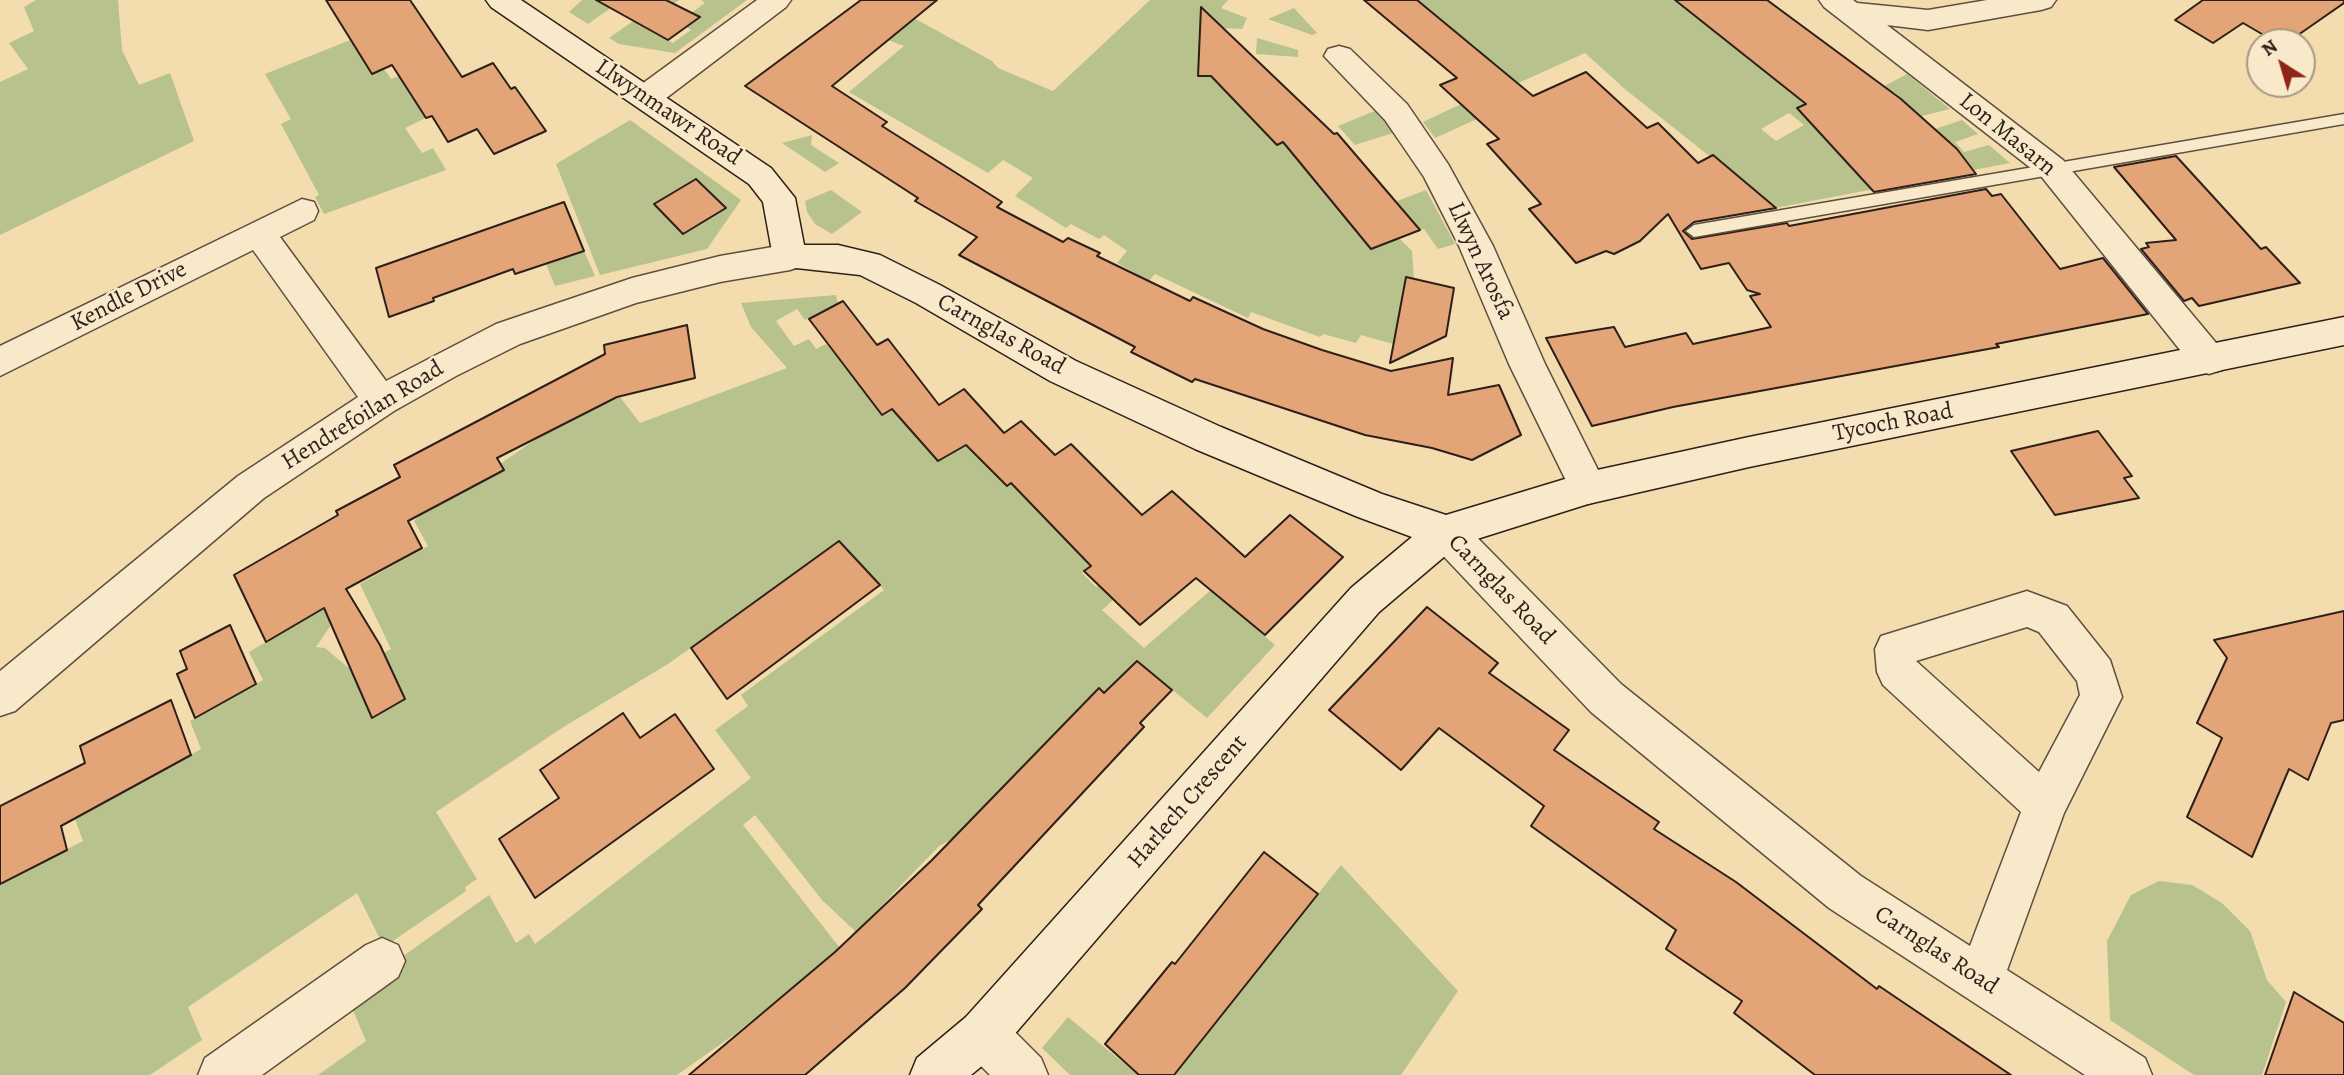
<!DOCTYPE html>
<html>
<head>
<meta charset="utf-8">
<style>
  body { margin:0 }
  #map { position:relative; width:2344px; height:1075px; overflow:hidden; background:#f3ddae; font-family:Alegreya,serif }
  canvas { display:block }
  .north { position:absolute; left:2246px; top:28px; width:70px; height:70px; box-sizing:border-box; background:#f7e9ca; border:2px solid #a79884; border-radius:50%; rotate:323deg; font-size:19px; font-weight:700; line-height:28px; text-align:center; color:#2e1f1a }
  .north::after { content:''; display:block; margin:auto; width:24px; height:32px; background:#8f2418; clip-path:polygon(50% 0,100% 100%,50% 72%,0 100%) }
</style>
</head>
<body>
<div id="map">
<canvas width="2344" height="1075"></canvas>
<div class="north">N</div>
</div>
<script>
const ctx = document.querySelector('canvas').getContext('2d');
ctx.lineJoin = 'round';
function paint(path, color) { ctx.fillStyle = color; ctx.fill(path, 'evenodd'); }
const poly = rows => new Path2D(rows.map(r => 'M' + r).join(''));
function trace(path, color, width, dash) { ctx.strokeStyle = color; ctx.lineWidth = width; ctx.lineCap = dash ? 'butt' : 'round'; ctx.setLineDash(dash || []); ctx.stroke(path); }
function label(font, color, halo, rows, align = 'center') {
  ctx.font = font + ' Alegreya,serif'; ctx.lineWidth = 5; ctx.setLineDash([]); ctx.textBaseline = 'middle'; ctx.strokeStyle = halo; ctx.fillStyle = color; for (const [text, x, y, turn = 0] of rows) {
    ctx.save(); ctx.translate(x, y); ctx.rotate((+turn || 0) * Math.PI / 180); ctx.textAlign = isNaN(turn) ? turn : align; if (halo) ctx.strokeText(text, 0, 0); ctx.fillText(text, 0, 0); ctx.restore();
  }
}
const green = poly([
  [36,0,118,0,122,50,139,85,170,73,194,141,0,235,0,82,28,69,9,43,34,31,24,7],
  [582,0,622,0,588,24,569,12],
  [646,0,679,0,643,26,673,43,691,30,687,27,699,18,691,13,705,3,701,0,747,0,675,53,619,44,609,38,649,10],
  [1150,0,1228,0,1221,8,1247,18,1242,29,1201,27,1198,76,1248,77,1236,103,1277,145,1282,143,1287,146,1371,249,1399,238,1412,251,1414,279,1406,278,1393,344,1361,335,1356,343,1323,334,1320,337,1251,312,1248,318,1155,274,1149,281,1117,263,1127,251,1104,235,1099,239,1071,224,1066,228,1015,196,1033,178,1003,160,988,173,849,92,904,46,888,40,912,21,903,12,992,61,998,68,1053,91],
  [1411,0,1690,0,1850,105,1907,74,1950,109,1914,118,1911,107,1894,92,1856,107,1929,131,1962,120,1978,134,1955,142,1964,152,1989,145,2010,163,1775,208,1626,90,1585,53,1503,90,1507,74,1492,61,1478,68,1466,56,1478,49,1433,13,1407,26],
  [1789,113,1804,125,1776,141,1761,129],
  [1952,142,1972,169,1896,152],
  [1294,8,1317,33,1312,35,1268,19],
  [418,13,372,73,384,69,391,79,399,76,426,118,405,128,422,153,433,148,446,170,324,214,315,197,319,195,281,124,291,119,265,74],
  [1257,38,1298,50,1298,57,1256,54],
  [1461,104,1477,119,1435,138,1423,122],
  [1377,110,1393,133,1355,145,1338,126],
  [630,120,741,200,707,249,600,275,556,164],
  [696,179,725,208,683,233,654,204],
  [812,135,811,145,839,163,825,172,782,143],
  [831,190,862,212,832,234,815,224,807,212,805,201],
  [1426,190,1455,244,1438,249,1424,229,1420,230,1397,201],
  [584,251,595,276,555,286,546,264],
  [836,295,838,303,805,320,797,309,776,321,794,346,809,339,816,349,826,344,833,352,840,348,843,364,881,414,892,409,938,461,965,444,1006,486,1023,475,1057,502,1040,514,1055,529,1076,515,1109,551,1082,573,1096,587,1119,569,1133,582,1102,610,1144,648,1211,590,1275,645,1207,718,1137,661,1105,694,1098,689,954,838,939,846,856,932,822,900,755,815,743,825,840,948,735,1034,677,1075,318,1075,366,1041,347,996,489,895,516,943,529,934,535,944,751,778,715,730,748,706,741,695,884,590,839,542,668,664,565,726,436,812,477,879,465,887,466,891,384,947,357,893,188,1007,202,1040,150,1075,0,1075,0,884,83,841,75,819,120,795,115,781,164,770,201,749,190,721,263,680,249,652,342,598,339,613,316,647,325,648,351,670,391,649,360,584,428,546,414,521,421,514,503,470,500,464,542,435,607,402,620,397,640,423,787,368,751,327,741,303],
  [1341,865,1458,991,1401,1075,1174,1075],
  [2159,881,2192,885,2222,903,2250,931,2267,980,2286,1002,2262,1075,2194,1075,2110,1020,2107,941,2131,895],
  [1068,1017,1138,1075,1070,1075,1042,1048]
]);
const building = poly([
  [326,0,410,0,462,77,493,63,511,89,515,87,546,131,494,154,477,129,448,142,432,116,426,118,392,65,372,74,326,0],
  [596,0,666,0,700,17,668,40,596,0],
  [861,0,937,0,832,86,887,122,882,126,1002,202,997,207,1063,242,1068,238,1100,253,1097,256,1190,301,1193,297,1263,329,1322,350,1391,371,1453,358,1448,395,1499,385,1521,435,1472,460,1432,448,1365,435,1195,379,1192,382,1131,352,1135,347,959,255,977,237,915,201,918,198,745,86,861,0],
  [1364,0,1417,0,1533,96,1586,72,1647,128,1658,123,1698,163,1713,155,1776,208,1694,222,1683,231,1692,239,1787,223,1789,226,1986,189,1992,196,2001,194,2060,269,2103,258,2148,314,1996,344,1999,347,1673,407,1592,426,1546,338,1614,327,1625,347,1686,333,1693,344,1771,327,1750,296,1760,294,1747,290,1729,263,1701,269,1668,214,1640,241,1614,254,1606,251,1576,263,1529,209,1541,204,1487,144,1499,139,1440,85,1457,78,1364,0],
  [1675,0,1767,0,1901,99,1957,149,1976,174,1874,192,1797,108,1806,104,1675,0],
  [2203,0,2344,0,2344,3,2288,42,2271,35,2267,37,2243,23,2213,43,2175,20,2203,0],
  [1201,7,1334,134,1337,133,1420,230,1371,249,1283,142,1277,145,1211,76,1198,76,1201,7],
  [2176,156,2261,249,2266,247,2300,283,2199,306,2192,298,2184,301,2141,249,2149,247,2146,243,2176,240,2114,167,2176,156],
  [696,179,726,208,683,234,654,204,696,179],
  [564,202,584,251,515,274,513,269,433,298,434,301,389,317,376,268,564,202],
  [1406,277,1454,288,1446,336,1390,363,1406,277],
  [843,301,877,345,888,339,939,405,964,389,1004,433,1021,421,1055,455,1071,444,1142,515,1172,491,1245,557,1290,515,1343,557,1265,635,1196,578,1140,625,1084,571,1091,566,1011,483,1007,486,966,445,938,461,892,409,882,415,809,319,843,301],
  [687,325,695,378,617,397,497,458,504,470,408,521,422,548,346,589,380,645,405,699,372,718,324,608,266,642,234,575,338,515,336,511,400,477,394,465,605,354,604,345,687,325],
  [2098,431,2132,476,2124,478,2139,498,2055,515,2011,451,2098,431],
  [839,541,880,585,727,699,691,648,839,541],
  [1427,607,1498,663,1489,673,1569,730,1554,750,1659,822,1654,829,1736,882,1877,989,1879,986,2011,1075,1815,1075,1734,1013,1742,1001,1666,949,1676,930,1531,826,1544,806,1439,728,1401,770,1329,710,1427,607],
  [2344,611,2344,720,2331,723,2308,780,2289,769,2252,857,2187,817,2222,738,2197,723,2227,658,2214,640,2344,611],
  [230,625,256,684,195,718,177,674,187,669,180,651,230,625],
  [1137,661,1172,690,1140,723,1144,727,978,905,982,909,905,988,805,1075,689,1075,835,952,932,860,1099,688,1104,693,1137,661],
  [171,700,191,755,61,826,67,850,0,884,0,806,85,763,80,746,171,700],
  [623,713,640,738,675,714,714,769,535,898,499,839,559,798,540,770,623,713],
  [1264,852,1318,894,1174,1075,1139,1075,1105,1044,1172,962,1175,964,1264,852],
  [2294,992,2344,1023,2344,1075,2265,1075,2294,992]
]);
const lane = poly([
  [2344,114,2344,124,1694,237,1686,231,1694,225,2344,114]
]);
const street = poly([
  [757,0,791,0,786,7,657,105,646,108,635,105,631,97,635,89,757,0],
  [1819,0,1853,0,1857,3,1928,10,1987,0,2056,0,2051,7,2041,10,1928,30,1887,25,2063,160,2222,350,2227,360,2222,370,2209,374,2196,370,2041,176,1824,7,1819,0],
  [1339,46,1350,49,1407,104,1448,164,1493,246,1545,364,1607,488,1601,499,1588,504,1575,499,1509,364,1459,246,1424,177,1385,120,1324,56,1328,49,1339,46],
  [302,199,314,202,318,211,314,220,280,237,386,381,496,324,632,278,720,256,790,244,802,248,807,257,802,266,790,270,720,282,636,303,520,344,456,376,394,411,264,498,15,711,0,716,0,671,238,476,358,397,253,250,0,376,0,346,302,199],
  [1446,515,1460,520,1621,684,1861,876,1970,946,2021,812,1883,685,1877,672,1875,649,1881,636,2027,591,2067,606,2110,660,2122,697,2064,813,2007,970,2145,1058,2152,1075,2085,1075,1829,908,1591,712,1432,544,1427,532,1432,520,1446,515],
  [2027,627,2039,632,2077,681,2080,695,2039,772,1916,661,2027,627],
  [382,938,398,945,405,961,398,977,262,1075,198,1075,205,1058,366,945,382,938],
  [983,1010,1000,1017,1041,1058,1048,1075,990,1075,966,1051,959,1034,966,1017,983,1010]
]);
const secondary = poly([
  [486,0,521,0,771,168,795,198,804,245,838,245,880,255,940,285,1076,361,1221,427,1382,494,1446,515,1588,472,1749,437,2344,317,2344,345,1749,467,1588,504,1458,545,1379,612,1000,1051,971,1075,910,1075,917,1058,966,1017,1351,588,1412,537,1358,517,1195,449,1050,381,916,303,860,275,778,266,773,257,763,202,749,184,491,7,486,0]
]);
const streetNames = [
  ["Llwynmawr Road",668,113,34],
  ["Lon Masarn",2007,135,39],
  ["Llwyn Arosfa",1480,261,65],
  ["Kendle Drive",129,297,-27],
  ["Carnglas Road",1001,335,29],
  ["Hendrefoilan Road",363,416,-32],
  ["Tycoch Road",1893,423,-11],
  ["Carnglas Road",1501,590,46],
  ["Harlech Crescent",1188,802,-49],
  ["Carnglas Road",1936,951,33]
];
paint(green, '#b8c28c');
paint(building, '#e3a478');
trace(building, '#2e1f1a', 2);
trace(lane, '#5f4e3f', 3);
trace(street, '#5f4e3f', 3);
trace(secondary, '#2e1f1a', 3);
paint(lane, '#f7e9ca');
paint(street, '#f7e9ca');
paint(secondary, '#f7e9ca');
label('24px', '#2e1f1a', '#f7e9ca', streetNames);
</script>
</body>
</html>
